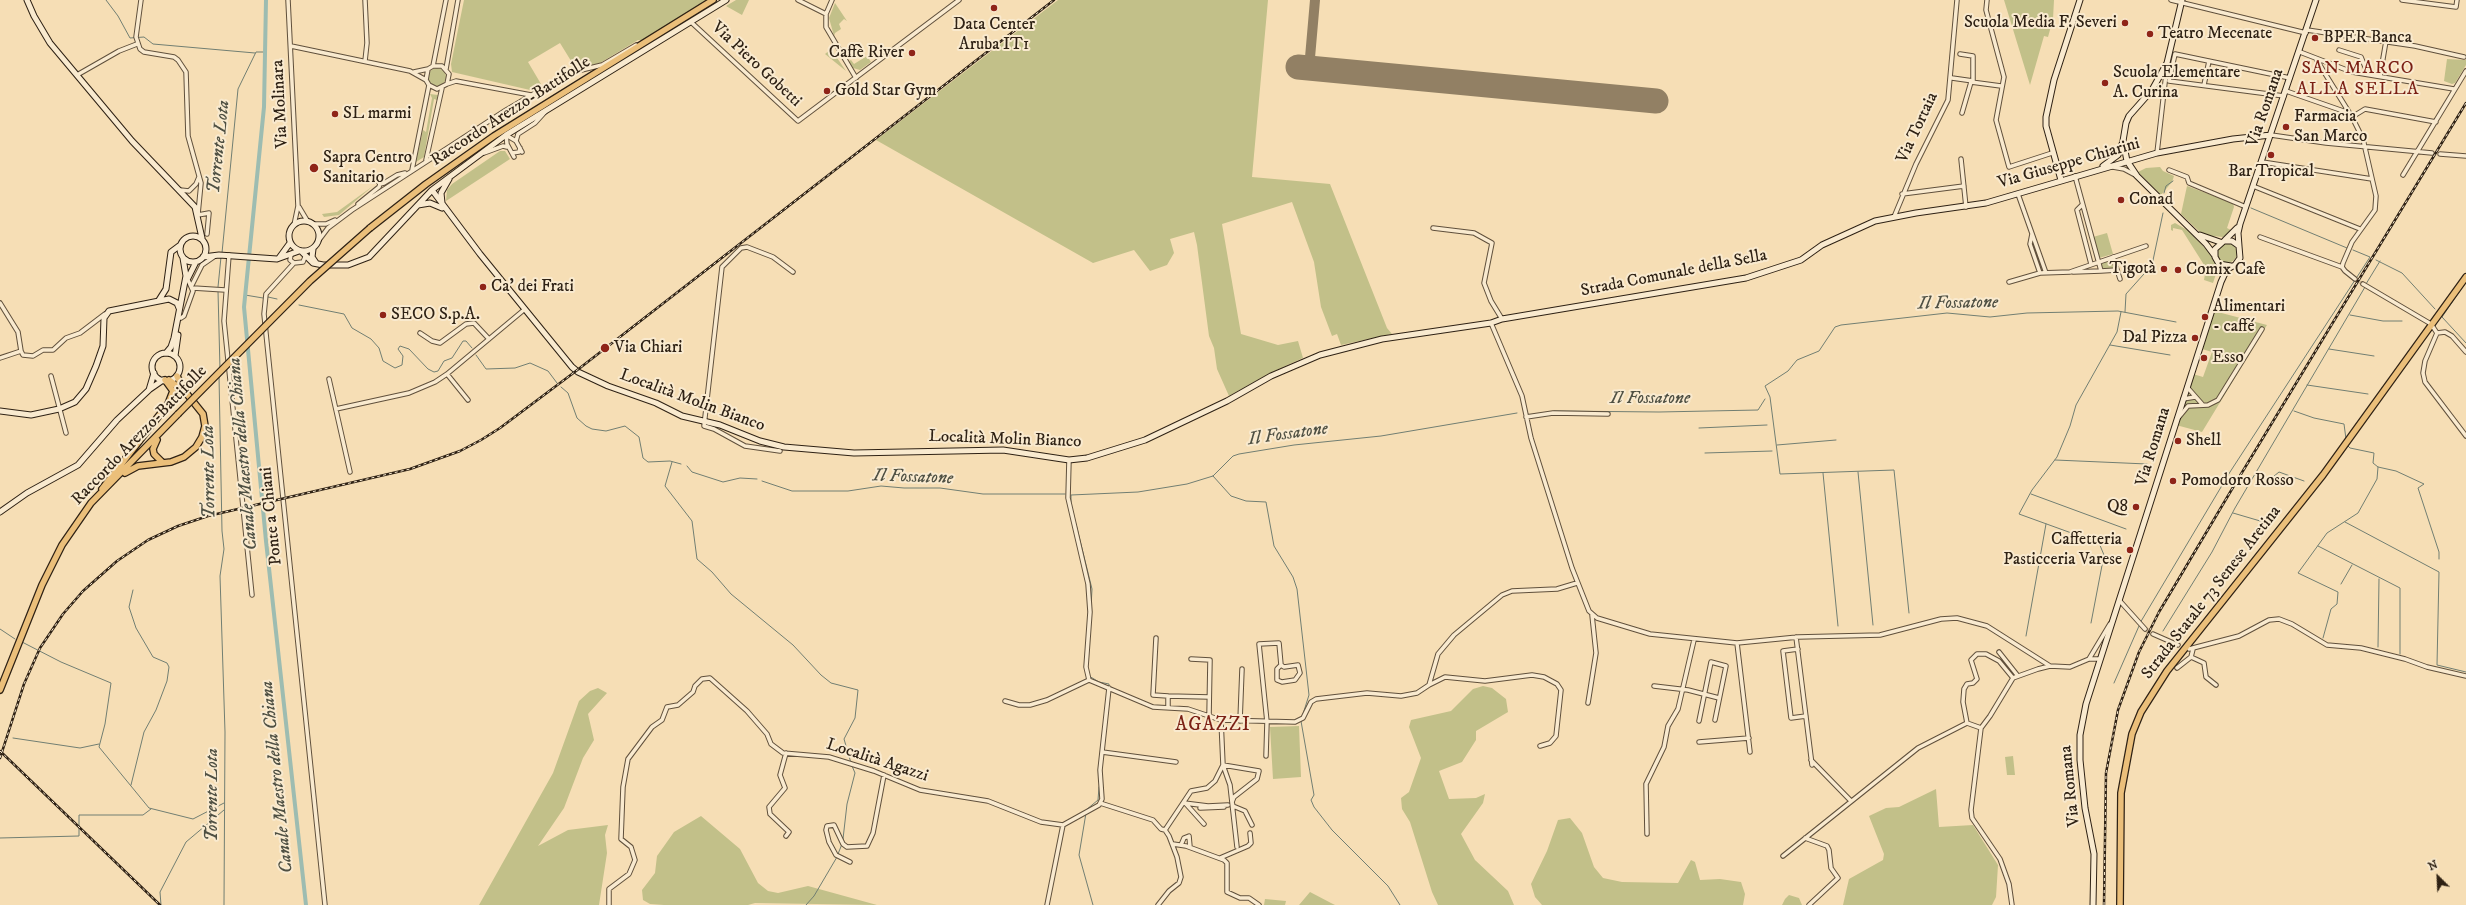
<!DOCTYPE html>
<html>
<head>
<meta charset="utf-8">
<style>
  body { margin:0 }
  #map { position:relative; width:2466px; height:905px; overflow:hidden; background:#f6deb5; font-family:"IM FELL DW Pica",serif }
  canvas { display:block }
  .north { position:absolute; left:2418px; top:857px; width:40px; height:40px; -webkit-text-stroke:3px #f9eacf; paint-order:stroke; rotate:336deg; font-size:11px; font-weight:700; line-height:16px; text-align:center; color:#2e2114 }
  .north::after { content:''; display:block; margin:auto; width:14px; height:18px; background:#2e2114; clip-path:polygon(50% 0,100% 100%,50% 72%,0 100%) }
</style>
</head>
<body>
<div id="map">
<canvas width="2466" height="905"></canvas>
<div class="north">N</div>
</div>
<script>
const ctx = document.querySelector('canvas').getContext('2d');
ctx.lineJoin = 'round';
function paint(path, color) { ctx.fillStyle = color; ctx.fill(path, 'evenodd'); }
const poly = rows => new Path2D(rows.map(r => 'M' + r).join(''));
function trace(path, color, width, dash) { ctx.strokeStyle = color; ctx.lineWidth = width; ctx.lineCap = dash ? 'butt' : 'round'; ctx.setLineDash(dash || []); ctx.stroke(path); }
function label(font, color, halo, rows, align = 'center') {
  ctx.font = font + ' "IM FELL DW Pica",serif'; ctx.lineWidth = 4; ctx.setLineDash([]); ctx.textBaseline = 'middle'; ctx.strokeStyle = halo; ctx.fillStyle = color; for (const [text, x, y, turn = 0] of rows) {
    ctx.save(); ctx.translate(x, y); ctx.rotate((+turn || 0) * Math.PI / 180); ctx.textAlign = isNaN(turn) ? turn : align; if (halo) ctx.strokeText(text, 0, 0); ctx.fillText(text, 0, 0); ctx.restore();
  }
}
const green = poly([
  [464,0,706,0,644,40,638,40,600,63,576,69,560,43,528,62,541,84,530,90,452,72,451,64],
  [736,0,749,0,742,15,726,6],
  [1058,0,1268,0,1252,177,1330,184,1387,328,1392,334,1341,345,1337,334,1332,336,1321,307,1314,262,1292,202,1222,224,1241,334,1278,345,1298,341,1303,358,1270,373,1229,396,1217,369,1214,348,1209,336,1197,245,1194,232,1170,239,1174,253,1167,265,1150,271,1134,250,1093,263,876,140],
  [2004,0,2054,0,2053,19,2048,37,2044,36,2030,85],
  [835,3,847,21,844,19,839,24,841,29,835,33,834,36,829,18],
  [831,49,846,71,825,54],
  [867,56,871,62,860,70,853,68,849,61,851,60,854,64],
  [2447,59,2466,60,2466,65,2455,83,2452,84,2444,81],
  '428 77a9 9 0 1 1 18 0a9 9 0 1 1-18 0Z',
  [430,94,438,95,437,100,434,99,424,157,416,162,423,130,426,132,432,98],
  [500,151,505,151,510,159,446,201,447,190,452,184],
  [2160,167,2163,171,2174,176,2172,182,2161,195,2138,172,2146,168],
  [373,186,339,215,324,217,322,214,337,212],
  [2187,186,2233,203,2234,207,2227,228,2233,231,2223,237,2203,235,2181,214],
  [2175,223,2189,231,2215,259,2218,268,2213,283,2204,280,2206,268,2182,230,2173,228,2173,231,2171,230,2171,225],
  [2107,233,2113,254,2099,258,2093,237],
  '2217 253a10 10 0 1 1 20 0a10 10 0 1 1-20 0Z',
  [2111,260,2114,269,2103,269,2101,263],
  [2214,311,2267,325,2202,432,2176,425,2193,374,2203,377,2212,352,2202,349],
  [1483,686,1492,688,1506,699,1508,712,1476,731,1476,740,1462,762,1439,771,1449,799,1476,798,1485,794,1483,803,1461,834,1475,860,1508,891,1514,905,1438,905,1432,892,1410,822,1402,809,1401,798,1409,792,1421,758,1409,727,1411,720,1451,711,1473,689],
  [598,688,607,693,588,714,594,740,583,758,564,808,538,846,568,830,608,825,605,835,607,853,599,905,479,905,553,773,579,701,590,691],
  [1299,726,1301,777,1273,779,1270,727],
  [2013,756,2015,775,2007,775,2005,757],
  [1936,789,1939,827,1973,825,1998,865,1996,897,1992,905,1843,905,1849,879,1883,860,1884,854,1869,816,1886,808,1899,807],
  [701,816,740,849,758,883,768,891,778,893,808,886,877,905,755,903,748,905,664,905,650,904,643,900,642,890,655,873,657,856,674,832],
  [1570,818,1582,833,1594,867,1603,878,1622,882,1678,883,1691,860,1695,862,1700,880,1720,879,1741,882,1745,894,1743,905,1542,905,1535,897,1531,884,1547,851,1558,820],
  [1310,892,1331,903,1335,905,1299,905],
  [1789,895,1799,898,1802,905,1782,905,1785,899],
  [1265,899,1286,901,1285,905,1264,905]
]);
const stream = poly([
  [106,0,118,16,130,38,144,37,153,44,255,53],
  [2164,193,2166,186,2173,181],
  [2251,208,2347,248],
  [222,253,238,89,256,52,265,52],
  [2376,260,2402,273,2435,309],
  [2466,282,2442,317,2466,343],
  [2366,284,2380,261],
  [218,287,221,257],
  [218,291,220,369],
  [245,295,263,298],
  [268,297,277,299],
  [299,305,344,314,352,328,371,339,379,348,383,361,395,368,402,365,403,356,398,349,400,346,409,349,428,369,434,372,438,371,444,361,452,358,463,341,466,341,472,348],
  [2125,312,2126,294,2152,265,2163,213],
  [2350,315,2383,321,2402,321],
  [2110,345,2170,355],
  [2329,349,2374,356],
  [476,355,486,369,515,368,530,363,548,371,557,383],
  [219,376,222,531,224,549,220,576,225,732,224,905],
  [2307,385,2368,394],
  [561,387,568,393,577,418,586,426,592,429,606,431,625,426,639,437,643,458,648,462,670,461,681,464],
  [1554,411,1659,412,1758,410,1765,399],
  [2294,411,2314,418,2344,424,2346,439],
  [1699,428,1767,425],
  [1777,445,1836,440],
  [2348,446,2350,448,2374,453,2373,463,2378,467,2396,471,2424,484,2418,488,2439,552,2439,559],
  [1705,453,1772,451],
  [2055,460,2147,464],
  [672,462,665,486,692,521,697,559,712,572,731,594,793,645,821,675,831,683,858,690,855,718,844,739,851,763],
  [687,466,692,472,723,482,740,478,757,479],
  [1858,472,1873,625],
  [1823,473,1838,626],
  [2255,475,2268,481,2279,472,2304,481],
  [1213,476,1231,496,1246,501,1266,502,1274,546,1293,577,1297,589,1309,695,1303,714],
  [762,481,792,491,848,491,881,486,904,488,940,488,983,494,1065,494],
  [2031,494,2126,529],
  [1071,502,1071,495,1138,492,1187,484,1213,476,1233,456,1239,454,1294,445,1381,436,1517,413],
  [2233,513,2267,523],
  [2345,522,2439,572,2437,665,2466,672],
  [1076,524,1092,589,1091,607],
  [2318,546,2400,588,2400,654],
  [2341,584,2352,565],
  [1909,613,1894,470,1780,474,1770,397,1765,386,1788,371,1797,360,1819,351,1835,327,1841,325,1947,313,1990,317,2027,313,2118,311,2176,322],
  [2091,623,2104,555,2099,543,2019,514,2032,490,2057,457,2070,426,2076,405,2117,332,2121,312],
  [2140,623,2230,472,2370,257,2353,250],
  [0,629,15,639],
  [2163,631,2212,552,2235,508,2365,287],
  [2026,636,2046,524],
  [2323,638,2331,609,2337,604,2338,592,2298,573,2327,533,2358,513,2377,479,2378,467],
  [22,642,61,662,111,683,105,724,99,747,149,808,193,819,224,803],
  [2378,647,2379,579],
  [1089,676,1099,682,1109,684,1109,687],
  [2114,683,2139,626],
  [1301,721,1311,778,1314,795,1311,800,1314,807,1332,830,1388,886,1400,905],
  [13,738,80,748,99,744],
  [131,785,144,732,156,710,167,681,169,667,167,663,153,657,136,628,129,607,133,590],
  [1086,810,1098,800,1099,787],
  [1086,813,1079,855,1093,905],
  [0,838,79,836,79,815,143,815,151,809],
  [843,839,847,804,855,773,852,766],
  [838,854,842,844],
  [161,905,160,892,186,842,224,810],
  [806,905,814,896,837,857]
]);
const canal = poly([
  [266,0,264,107,244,307,266,541,306,905]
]);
const taxiway = poly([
  [1309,69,1315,0]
]);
const runway = poly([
  [1298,67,1656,101]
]);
const streetTunnel = poly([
  [2355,279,2363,284]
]);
const secondaryTunnel = poly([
  [2145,629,2153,634]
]);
const street = poly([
  [141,0,136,37,140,49,144,52,174,57,178,60,186,72,188,136,201,183,198,214],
  [288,0,298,206,294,225],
  [798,0,826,14],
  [832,0,826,14,826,27,856,78],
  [1987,0,1986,10,2004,77,1996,120,2009,167,2052,153],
  [2171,0,2306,33],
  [2402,0,2456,7,2457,0],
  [691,22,798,121,959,0],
  [2307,30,2415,46,2464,57],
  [291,46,410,71,426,80],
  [2339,50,2361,57,2368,74],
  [2300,52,2352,72,2454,89],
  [2316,59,2352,117,2363,139,2376,196,2375,210,2352,242,2343,263,2342,267,2345,271,2355,279],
  [365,61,367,43,365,0],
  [433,66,446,0],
  [446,69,458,0],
  [414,72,428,69,433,66,442,66,449,74,447,84,437,89,429,85,426,80,428,69],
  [77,75,119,51,137,44],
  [2380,76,2386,41],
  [1952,78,1973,81,1973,56,1960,54],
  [447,84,456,81,531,95],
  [2204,85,2209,61],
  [2286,91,2349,113],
  [2284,96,2169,81,2175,54,2290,78],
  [1962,113,1971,82,2001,86],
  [2352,117,2365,109,2436,122],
  [2271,135,2326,143,2432,153],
  [516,141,518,134,535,123,545,112],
  [484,153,503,146,507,147],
  [512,153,519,152,520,148],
  [2157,153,2167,65],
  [2440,154,2466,156],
  [514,157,507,144,506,135,516,141,522,152],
  [1961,159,1966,207],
  [426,160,442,88],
  [2262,162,2372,179],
  [2113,167,2124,169,2137,176],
  [412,170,429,85],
  [2169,170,2187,177,2189,183,2246,207],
  [2403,175,2466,71],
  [377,179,380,184,384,183,397,175,405,173],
  [2253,186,2360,229],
  [180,190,189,191,196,184,199,177],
  [1902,194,1964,186],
  [2018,194,2046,273],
  [358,204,379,187,380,184],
  [2082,205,2077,210,2091,264],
  [299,207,308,222],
  [198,215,209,213,207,234],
  [1894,217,1916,164,1948,100,1957,0],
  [313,224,326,224,335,220],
  [1433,228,1474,233,1492,243,1484,283,1491,301,1502,319],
  [2032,234,2030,244,2040,273],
  [2260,237,2342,267],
  [319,240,328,228,352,210,506,110,569,73,602,65,636,45],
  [229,255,224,321,252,595],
  [291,255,290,260,294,263,303,262,305,257],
  [2113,257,2120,279],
  [294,263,266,294,264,314,325,905],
  [2101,271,2117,270],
  [2073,272,2101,271,2075,176],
  [2009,282,2040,273,2070,272,2146,246],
  [2363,284,2431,324,2437,333],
  [192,285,202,265,215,256],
  [193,288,225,290],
  [0,303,18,332,21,351],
  [181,318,184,316,193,291,188,280],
  [1491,323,1522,396,1531,438,1572,568,1589,611,1597,618,1650,634,1737,643,1798,637,1880,635,1941,619,1957,618,1987,626,2050,666],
  [420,333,432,341,440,343,466,324,474,323,489,339],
  [2437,333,2425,361,2423,373,2425,382,2466,436],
  [2437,333,2445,332,2452,336,2466,352],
  [0,358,21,351,23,355,33,356,43,350,53,350,66,338,80,333,105,314],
  [447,374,468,400],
  [51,376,66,433],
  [329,379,350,472],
  [2187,387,2202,404],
  [2183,399,2195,397],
  [336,409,409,393,435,382,447,374,525,309],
  [1526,417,1553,413,1608,414],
  [2179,417,2188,406,2208,405,2218,400,2262,329],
  [780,451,745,446,714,429,704,426,722,267,741,248,747,247,773,257,793,272],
  [1069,460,1068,498,1088,584,1090,612,1086,667,1089,680,1153,707,1188,709,1221,720,1295,722,1303,718,1311,702,1316,699,1367,693,1401,696,1417,693,1429,685,1438,654,1454,635,1502,595,1512,591,1557,589,1577,583],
  [2119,600,2145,629],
  [2153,634,2178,645],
  [1796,637,1812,765],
  [1156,638,1153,695,1168,696,1168,707],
  [1737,643,1750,752],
  [1798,649,1783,651,1791,718,1806,716],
  [2189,649,2239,636,2269,620,2279,619,2292,624,2327,645,2361,648,2405,659,2427,667,2466,676],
  [1999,652,2018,676],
  [2191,657,2204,663,2206,677,2216,685],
  [1191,659,1210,660,1209,716],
  [2089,659,2110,624],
  [1281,665,1284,667,1298,665,1300,673,1295,680,1282,682,1277,680,1277,669,1281,665],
  [2177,668,2191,657,2193,649],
  [1429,685,1445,677,1485,681,1532,675,1544,677,1557,684,1561,690,1556,736,1550,743,1540,746],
  [1654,686,1688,690,1719,698],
  [1168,696,1209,697],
  [1005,701,1019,705,1030,705,1047,700,1089,680],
  [1588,703,1596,653,1592,615],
  [1240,721,1242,669],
  [1699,721,1711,662,1726,666,1715,720],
  [1967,723,1963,702,1964,689,1967,684,1973,683,1977,679,1971,660,1977,654,1986,654,1999,661,2013,678],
  [1699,742,1749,738],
  [1102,752,1176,762],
  [1266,756,1267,722,1259,644,1279,643,1281,665],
  [1811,760,1851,801],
  [1100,803,1153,820,1161,829,1165,830,1169,836,1177,857,1181,877,1179,883,1169,891,1158,905],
  [1184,803,1208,806,1228,805],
  [1186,804,1204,824],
  [1200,808,1224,807],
  [1165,830,1191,791,1207,788,1215,781,1223,765,1221,720],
  [1647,834,1646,784,1664,747,1668,726,1678,709,1694,640],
  [786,836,789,832,770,814,769,807,785,788,780,775,786,753],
  [1805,838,1827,846,1829,850,1831,868,1838,878,1809,905],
  [1173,844,1186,846,1224,860,1227,863,1227,892,1240,898,1249,898,1259,905],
  [1181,845,1184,838,1189,836,1190,847],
  [1237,847,1230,785,1223,765,1259,771,1257,779,1234,797,1232,802,1233,806,1245,811,1252,825],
  [1783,856,1918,748,1967,723,1981,728],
  [1220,858,1248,846,1251,843,1250,833],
  [850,862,836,855,829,842,826,830,827,826,834,825,843,844,847,847,867,846,873,833,884,775],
  [609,905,609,889,629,874,635,860,631,847,621,839,623,787,628,759,652,727,662,720,667,707,678,705,693,692,695,686,702,679,710,678,747,711,767,734,771,744,783,753,829,757,874,771,920,790,988,801,1041,822,1063,825,1099,805,1102,799,1100,770,1109,688],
  [1047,905,1063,825],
  [2012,905,2009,884,2000,859,1972,818,1971,810,1981,728,1990,716,2013,678,2038,669,2050,666,2070,667,2089,659,2100,659]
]);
const secondary = poly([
  [27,0,34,16,50,43,132,141,195,207,202,238],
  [2182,0,2167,63,2152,90,2129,116,2126,123,2123,141,2127,161,2137,176,2206,244,2215,256],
  [2103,166,2118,155,2122,144],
  [2061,180,2046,126,2046,117,2054,80,2080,0],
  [432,190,480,254,572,367,578,372,608,386,656,403,682,416,720,425,760,441,784,447,854,453,1003,450,1069,460,1087,458,1145,440,1227,401,1271,376,1320,355,1382,339,1491,323,1502,319,1746,278,1801,260,1822,245,1875,221,1916,213,1986,203,2157,153,2233,139,2271,135],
  [442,203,441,193,449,179],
  [418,205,430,203,442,208],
  '289 236a15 15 0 1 1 30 0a15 15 0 1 1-30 0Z',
  [2200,235,2220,242],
  '180 249a13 13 0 1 1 26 0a13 13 0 1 1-26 0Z',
  [2225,240,2237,228],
  [2239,246,2238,233,2240,224,2316,0],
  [313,249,312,257,316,263],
  [301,251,313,263,323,265,348,265,369,257,432,190,506,135,726,0],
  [203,257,219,255,277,259,299,251],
  [279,258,290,243],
  [188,278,196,262],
  [159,300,166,289,171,252,179,246],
  [166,353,171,347,174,338,186,276,183,258],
  '152 367a14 14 0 1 1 28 0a14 14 0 1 1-28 0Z',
  [175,356,178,335],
  [150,389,163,380],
  [0,411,31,415,59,409,75,402,86,389,96,366,103,346,104,318,109,311,169,299,177,303,179,308],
  [0,512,27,493,78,465,117,420,149,390,154,373],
  [2093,905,2094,854,2085,808,2080,760,2080,735,2086,704,2221,282,2227,269,2235,265,2240,258,2239,246,2232,241,2224,241,2215,249,2215,257,2219,264,2231,266]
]);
const primary = poly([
  [370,228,426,184,494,136,713,0],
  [177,376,184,391],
  [157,440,153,449,154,454,162,462],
  [125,473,138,466,171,462,184,457,196,447,202,437,205,426,203,414,187,394,169,380],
  [102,489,168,404,173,391,165,380],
  [0,690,42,585,62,545,91,503,178,414],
  [2120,905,2121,793,2132,734,2141,712,2167,671,2323,475,2466,277]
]);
const rail = poly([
  [0,751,160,905],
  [0,758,24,684,40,648,63,614,83,591,117,561,148,540,178,526,208,516,410,469,460,451,481,440,500,428,576,371,1054,0],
  [2104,905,2106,773,2118,710,2139,652,2159,612,2235,484,2466,103]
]);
const primaryBridge = poly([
  [178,414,310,281,370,228]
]);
const markers = [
  [994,8,4,"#8f2418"],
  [2125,23,4,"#8f2418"],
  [2150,34,4,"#8f2418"],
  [2315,38,4,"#8f2418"],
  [912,53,4,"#8f2418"],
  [2105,83,4,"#8f2418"],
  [827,91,4,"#8f2418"],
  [335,114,4,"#8f2418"],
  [2286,127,4,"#8f2418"],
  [2271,155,4,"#8f2418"],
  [314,168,5,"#8f2418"],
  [2121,200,4,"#8f2418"],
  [2164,269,4,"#8f2418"],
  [2178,270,4,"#8f2418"],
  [483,287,4,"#8f2418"],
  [383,315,4,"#8f2418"],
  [2205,317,4,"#8f2418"],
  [2195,338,4,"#8f2418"],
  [605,348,5,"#8f2418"],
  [2204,358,4,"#8f2418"],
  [2178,441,4,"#8f2418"],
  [2173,481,4,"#8f2418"],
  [2136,507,4,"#8f2418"],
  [2130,550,4,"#8f2418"]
];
const poiNames = [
  ["Scuola Media F. Severi",2117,23,"right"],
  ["Data Center",994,25,"center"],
  ["Aruba IT1",994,45,"center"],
  ["Teatro Mecenate",2158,34],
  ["BPER Banca",2323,38],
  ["Caffè River",904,53,"right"],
  ["Scuola Elementare",2113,73],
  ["A. Curina",2113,93],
  ["Gold Star Gym",835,91],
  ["SL marmi",343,114],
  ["Farmacia",2294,117],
  ["San Marco",2294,137],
  ["Sapra Centro",323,158],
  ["Sanitario",323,178],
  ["Bar Tropical",2271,172,"center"],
  ["Conad",2129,200],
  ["Tigotà",2156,269,"right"],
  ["Comix Cafè",2186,270],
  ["Ca' dei Frati",491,287],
  ["Alimentari",2213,307],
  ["- caffé",2213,327],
  ["SECO S.p.A.",391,315],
  ["Dal Pizza",2187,338,"right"],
  ["Via Chiari",614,348],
  ["Esso",2212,358],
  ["Shell",2186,441],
  ["Pomodoro Rosso",2181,481],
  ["Q8",2128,507,"right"],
  ["Caffetteria",2122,540,"right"],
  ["Pasticceria Varese",2122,560,"right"]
];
const streetNames = [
  ["Via Piero Gobetti",756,65,43],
  ["Via Molinara",281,104,-93],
  ["Via Romana",2266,108,-71],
  ["Raccordo Arezzo-Battifolle",511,112,-33],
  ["Via Tortaia",1918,128,-65],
  ["Via Giuseppe Chiarini",2069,164,-16],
  ["Strada Comunale della Sella",1674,274,-11],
  ["Località Molin Bianco",692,401,20],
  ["Raccordo Arezzo-Battifolle",140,436,-46],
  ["Località Molin Bianco",1005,440,2],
  ["Via Romana",2154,447,-73],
  ["Ponte a Chiani",272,516,-96],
  ["Strada Statale 73 Senese Aretina",2212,593,-52],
  ["Località Agazzi",877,761,18],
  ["Via Romana",2071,786,-96]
];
const neighbourhoodNames = [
  ["SAN MARCO",2358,69],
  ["ALLA SELLA",2358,90]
];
const waterNames = [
  ["Torrente Lota",220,147,-84],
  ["Il Fossatone",1958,304,-1],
  ["Il Fossatone",1650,399],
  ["Il Fossatone",1288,435,-8],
  ["Canale Maestro della Chiana",244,454,-95],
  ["Torrente Lota",210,472,-91],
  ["Il Fossatone",913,478,2],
  ["Canale Maestro della Chiana",278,777,-96],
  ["Torrente Lota",213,795,-90]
];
const quarterNames = [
  ["AGAZZI",1213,726]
];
paint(green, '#c2c089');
trace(stream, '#717e72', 1);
trace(canal, '#9dbcb1', 4);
trace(taxiway, '#928064', 10);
trace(runway, '#928064', 25);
trace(streetTunnel, '#ceb895', 3.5, [3.5, 2]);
trace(secondaryTunnel, '#ceb895', 5, [5, 2.5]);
trace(street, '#60503c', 5.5);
trace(secondary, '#2e2114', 7);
trace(primary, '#2e2114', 8);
trace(street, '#f9eacf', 3.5);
trace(secondary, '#f9eacf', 5);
trace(primary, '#ebbf7a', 5.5);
trace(rail, '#2e2114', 2.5);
trace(rail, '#f9eacf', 1, [3]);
trace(primaryBridge, '#2e2114', 8, []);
trace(primaryBridge, '#ebbf7a', 5.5);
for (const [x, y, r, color] of markers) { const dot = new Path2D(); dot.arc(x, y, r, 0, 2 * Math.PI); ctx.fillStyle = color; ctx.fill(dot); trace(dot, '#f9eacf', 1.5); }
label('17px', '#2e2114', '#f9eacf', poiNames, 'left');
label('17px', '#2e2114', '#f9eacf', streetNames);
ctx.letterSpacing = '1px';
label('18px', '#7a1f14', '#f9eacf', neighbourhoodNames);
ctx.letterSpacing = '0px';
label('italic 18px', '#4f5043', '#f9eacf', waterNames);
ctx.letterSpacing = '1px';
label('19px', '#7a1f14', '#f9eacf', quarterNames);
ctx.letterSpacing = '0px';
</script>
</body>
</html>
